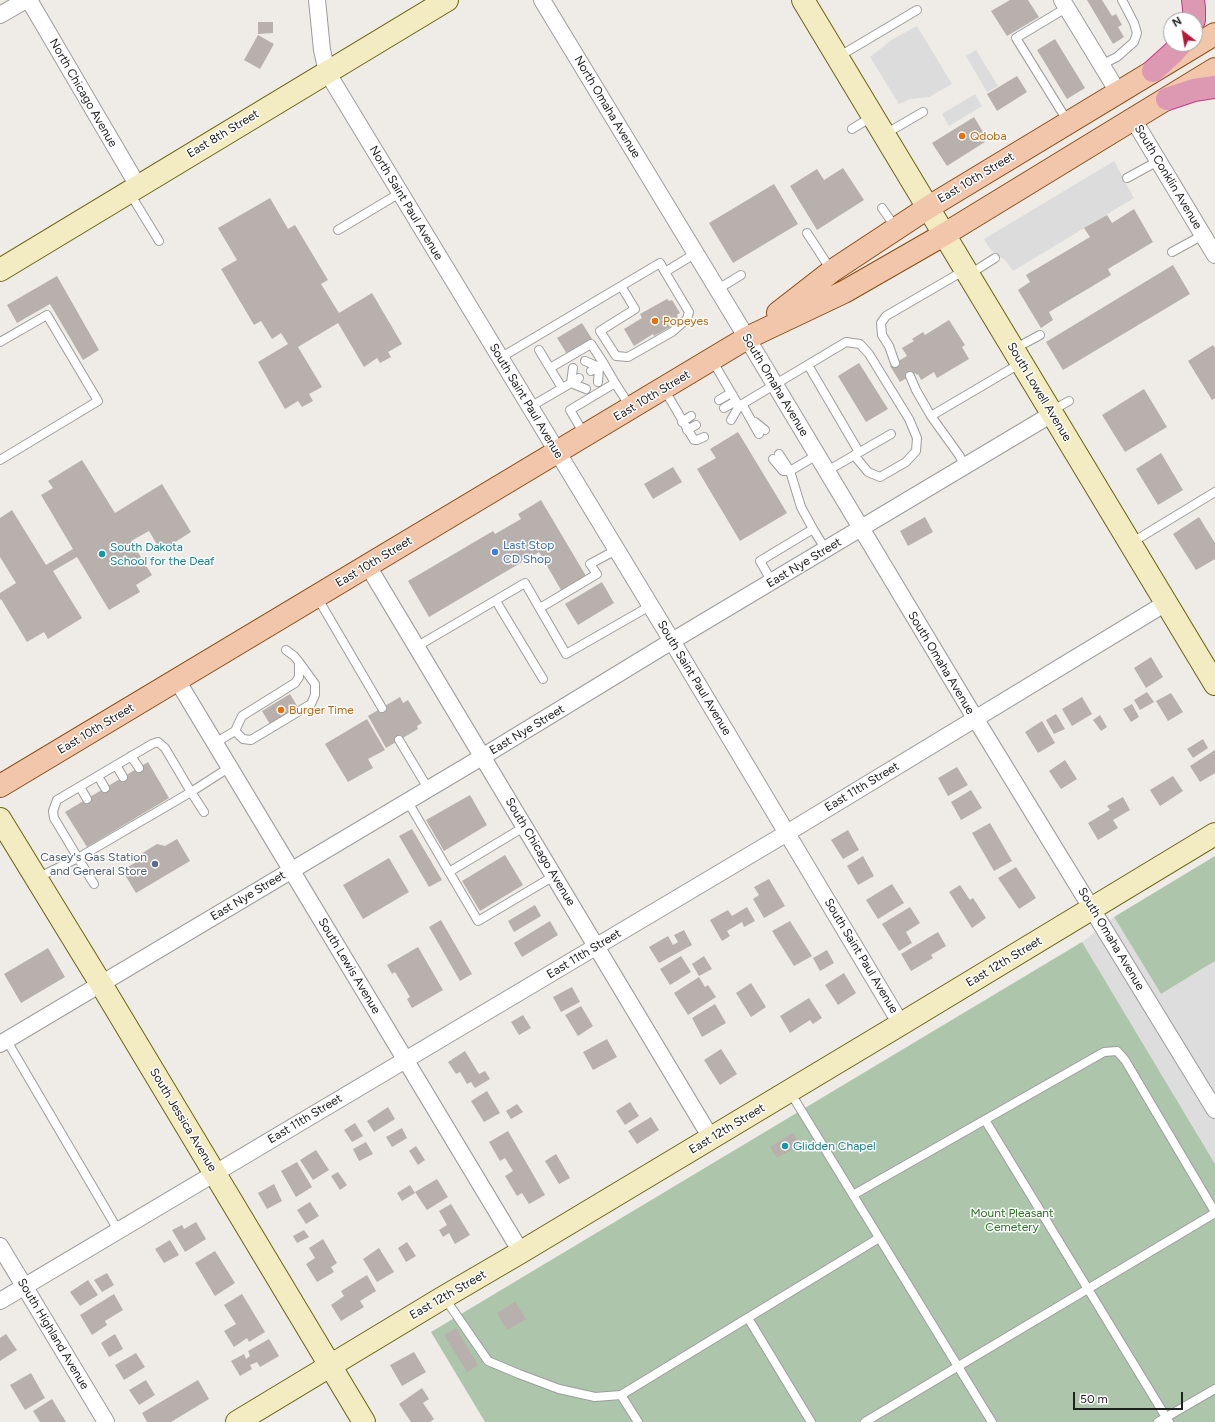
<!DOCTYPE html>
<html>
<head>
<meta charset="utf-8">
<style>
  body { margin:0 }
  #map { position:relative; width:1215px; height:1422px; overflow:hidden; background:#efebe7; font-family:Figtree,sans-serif }
  canvas { display:block }
  .north { position:absolute; left:1163px; top:12px; width:40px; height:40px; box-sizing:border-box; background:#fff; border:1px solid #a6a6a6; border-radius:50%; rotate:329deg; font-size:11px; font-weight:700; line-height:16px; text-align:center; color:#202020 }
  .north::after { content:''; display:block; margin:auto; width:14px; height:18px; background:#b81835; clip-path:polygon(50% 0,100% 100%,50% 72%,0 100%) }
  .scale { position:absolute; left:1073px; top:1392px; width:110px; height:18px; box-sizing:border-box; border:2px solid #202020; border-top:0; padding-left:5px; font-size:12px; line-height:14px; white-space:nowrap; color:#202020; -webkit-text-stroke:3px #fff; paint-order:stroke }
</style>
</head>
<body>
<div id="map">
<canvas width="1215" height="1422"></canvas>
<div class="north">N</div>
<div class="scale">50 m</div>
</div>
<script>
const ctx = document.querySelector('canvas').getContext('2d');
ctx.lineJoin = 'round';
function paint(path, color) { ctx.fillStyle = color; ctx.fill(path, 'evenodd'); }
const poly = rows => new Path2D(rows.map(r => 'M' + r).join(''));
function trace(path, color, width, dash) { ctx.strokeStyle = color; ctx.lineWidth = width; ctx.lineCap = dash ? 'butt' : 'round'; ctx.setLineDash(dash || []); ctx.stroke(path); }
function label(font, color, halo, rows, align = 'center') {
  ctx.font = font + ' Figtree,sans-serif'; ctx.lineWidth = 3; ctx.setLineDash([]); ctx.textBaseline = 'middle'; ctx.strokeStyle = halo; ctx.fillStyle = color; for (const [text, x, y, turn = 0] of rows) {
    ctx.save(); ctx.translate(x, y); ctx.rotate((+turn || 0) * Math.PI / 180); ctx.textAlign = isNaN(turn) ? turn : align; if (halo) ctx.strokeText(text, 0, 0); ctx.fillText(text, 0, 0); ctx.restore();
  }
}
const residential = poly([
  [1114,917,1161,994,1215,961,1215,1164,1082,942]
]);
const cemetery = poly([
  [1215,856,1215,961,1161,994,1114,917],
  [1082,942,1215,1164,1215,1422,485,1422,431,1332]
]);
const parking = poly([
  [917,26,952,84,929,97,910,99,899,104,870,57,893,39],
  [976,50,998,86,987,92,966,56],
  [975,94,982,106,949,126,942,114],
  [1114,161,1134,198,1013,271,1006,261,991,250,984,239]
]);
const building = poly([
  [1010,0,1028,0,1039,17,1007,36,991,11],
  [1087,0,1102,0,1112,16,1116,14,1122,25,1118,27,1124,37,1113,44],
  [258,22,273,22,273,33,258,34],
  [258,35,274,44,260,69,244,60],
  [1055,39,1085,88,1067,99,1037,50],
  [1017,76,1027,92,997,111,987,94],
  [974,117,988,140,947,166,932,143],
  [843,168,864,200,817,230,790,186,817,169,824,180],
  [774,184,798,224,733,263,709,223],
  [270,198,288,229,295,225,328,280,321,284,339,313,372,293,402,344,388,352,391,357,380,363,377,358,364,367,338,323,298,347,322,387,309,394,313,401,302,407,298,401,285,409,258,362,288,344,281,333,272,339,261,321,254,325,221,269,237,260,218,228],
  [1134,209,1153,242,1108,269,1111,275,1049,312,1053,320,1041,328,1018,290,1030,282,1026,275,1090,237,1084,228,1107,215,1112,223],
  [1173,265,1190,294,1063,370,1046,342],
  [57,276,99,350,83,360,50,304,17,323,7,305],
  [667,299,669,301,672,300,680,313,677,315,678,318,668,324,670,327,654,336,653,334,634,346,624,329,642,318,640,314],
  [949,320,965,345,962,347,969,359,937,378,934,372,921,380,918,374,917,375,915,373,900,382,890,366,907,356,902,348,914,341,912,339,923,332,925,335],
  [582,323,592,339,567,354,557,338],
  [1213,345,1215,348,1215,398,1212,400,1188,361],
  [859,363,888,409,866,422,838,376],
  [1144,389,1167,427,1125,452,1102,415],
  [738,432,787,513,740,541,697,469,716,458,710,449],
  [1161,453,1183,490,1158,505,1136,469],
  [82,460,115,513,162,484,191,532,161,551,149,531,131,541,152,575,136,585,140,592,109,610,77,557,53,571,82,618,48,639,44,632,27,642,1,599,0,600,0,593,16,583,0,557,0,518,12,510,46,565,73,549,41,495,53,488,48,481],
  [673,467,682,482,653,499,644,484],
  [541,500,586,576,561,590,539,552,429,617,408,581,493,531,495,534,521,519,518,514],
  [925,517,933,532,908,546,900,531],
  [1199,517,1215,543,1215,559,1196,570,1173,534],
  [602,582,614,603,578,625,565,604],
  [1151,657,1163,677,1146,688,1134,668],
  [1147,692,1154,702,1140,710,1134,700],
  [1171,693,1183,712,1168,721,1156,701],
  [290,694,299,709,271,726,262,711],
  [400,697,403,703,408,700,422,723,417,726,418,729,386,748,368,716],
  [1082,697,1092,714,1072,726,1062,709],
  [1132,704,1139,717,1131,722,1123,709],
  [1056,714,1065,729,1054,734,1046,720],
  [1100,715,1107,727,1101,731,1093,720],
  [367,719,385,750,368,759,373,768,348,782,325,744],
  [1042,721,1055,743,1038,753,1025,732],
  [1203,739,1208,748,1193,758,1187,749],
  [1215,750,1215,773,1200,782,1190,766],
  [1065,760,1077,779,1061,789,1049,771],
  [148,762,169,798,87,847,65,812],
  [957,767,968,785,948,796,938,778],
  [1173,776,1183,791,1160,806,1150,790],
  [971,790,982,808,961,820,951,802],
  [470,795,487,825,444,851,426,820],
  [1123,797,1130,810,1113,820,1118,828,1098,840,1088,823,1110,810,1107,806],
  [990,823,1012,861,994,871,972,833],
  [412,829,442,880,429,887,399,836],
  [848,830,859,850,843,859,831,840],
  [177,839,190,861,136,893,122,870,135,863,136,857,157,844,165,846],
  [505,855,523,885,480,911,462,881],
  [863,856,874,876,858,885,847,866],
  [389,858,409,892,363,919,343,885],
  [1016,867,1036,898,1019,909,998,878],
  [769,879,785,906,764,918,753,899,759,895,754,887],
  [892,884,904,903,878,919,866,900],
  [960,885,970,900,973,898,986,918,972,928,949,892],
  [535,905,541,916,514,932,508,921],
  [747,907,755,921,744,927,742,922,727,931,730,936,722,941,710,920,728,910,732,916],
  [910,907,920,923,906,932,912,943,899,951,882,924],
  [441,920,472,974,460,981,429,927],
  [550,921,558,935,522,957,514,943],
  [790,921,812,956,794,966,772,931],
  [684,930,692,945,659,963,649,947,668,936,673,945,678,942,674,935],
  [938,932,946,946,931,955,933,958,911,971,901,954],
  [418,947,443,990,412,1008,407,999,410,997,395,972,392,974,387,965],
  [48,948,65,977,21,1003,4,974],
  [827,950,834,963,820,971,813,958],
  [681,956,691,972,670,985,660,969],
  [704,956,712,969,699,976,692,964],
  [844,973,856,993,838,1005,825,985],
  [699,977,705,987,708,985,716,997,688,1015,674,993],
  [751,983,766,1007,751,1017,736,993],
  [572,987,580,1002,561,1012,553,997],
  [809,998,822,1018,813,1024,810,1020,790,1033,780,1016],
  [715,1004,726,1023,702,1037,692,1018],
  [581,1006,593,1026,578,1036,565,1015],
  [523,1015,531,1028,519,1035,511,1022],
  [607,1039,617,1057,593,1070,583,1052],
  [721,1049,737,1074,720,1085,704,1060],
  [465,1051,479,1074,485,1071,490,1079,475,1088,471,1082,467,1084,460,1072,456,1074,448,1062],
  [487,1091,500,1113,484,1122,471,1101],
  [630,1102,639,1116,625,1125,616,1111],
  [517,1104,523,1112,511,1119,506,1111],
  [388,1107,395,1119,374,1132,367,1121],
  [651,1117,659,1130,637,1144,628,1131],
  [355,1123,363,1136,352,1142,344,1130],
  [402,1128,407,1138,392,1147,386,1137],
  [508,1131,545,1195,529,1204,522,1193,517,1196,505,1176,513,1171,505,1158,500,1161,489,1142],
  [793,1133,800,1145,777,1158,770,1147],
  [366,1142,373,1154,359,1161,353,1149],
  [416,1146,425,1160,418,1165,409,1151],
  [316,1150,329,1170,313,1180,300,1160],
  [556,1154,570,1178,559,1184,545,1161],
  [297,1162,312,1187,296,1197,281,1171],
  [338,1172,347,1185,340,1190,331,1176],
  [437,1179,448,1197,427,1210,415,1192],
  [274,1184,282,1201,267,1209,258,1193],
  [410,1185,415,1193,402,1201,397,1193],
  [310,1202,319,1216,306,1224,297,1210],
  [451,1204,470,1235,455,1244,449,1233,443,1237,439,1230,447,1225,439,1211],
  [196,1222,206,1239,185,1252,172,1230,182,1225,184,1229],
  [304,1230,309,1237,297,1243,293,1236],
  [323,1239,337,1263,331,1267,334,1272,317,1282,306,1264,315,1258,309,1248],
  [170,1240,179,1255,164,1263,155,1249],
  [407,1242,416,1256,406,1262,398,1248],
  [379,1248,394,1272,377,1282,363,1259],
  [215,1251,235,1283,215,1296,195,1263],
  [107,1273,114,1285,102,1292,94,1280],
  [367,1275,376,1291,360,1301,364,1307,341,1321,331,1305,344,1296,341,1291],
  [88,1280,98,1295,80,1306,70,1292],
  [114,1294,123,1310,105,1321,107,1325,92,1335,80,1315],
  [242,1294,265,1332,249,1342,247,1338,234,1347,224,1331,236,1324,224,1305],
  [515,1302,526,1319,507,1330,497,1313],
  [456,1328,478,1365,467,1372,444,1335],
  [6,1334,17,1350,0,1361,0,1338],
  [115,1334,123,1349,109,1357,101,1343],
  [269,1339,279,1356,260,1367,257,1362,250,1365,252,1369,240,1376,231,1361,244,1354,246,1359,250,1356,248,1351],
  [414,1352,426,1372,402,1386,390,1365],
  [136,1353,145,1367,124,1380,115,1365],
  [31,1373,45,1398,25,1410,10,1385],
  [146,1380,155,1395,139,1405,129,1390],
  [198,1380,209,1399,171,1422,147,1422,142,1413],
  [422,1388,429,1399,423,1403,434,1419,430,1422,411,1422,399,1404],
  [52,1399,66,1422,40,1422,33,1411]
]);
const lane = poly([
  [1066,8,1016,38,1068,122],
  [838,57,917,10],
  [1101,65,1117,57,1134,42,1137,33,1134,23,1122,0],
  [852,129,873,116],
  [885,134,923,112],
  [1127,178,1158,161],
  [129,192,159,241],
  [882,208,896,228],
  [338,230,400,193],
  [807,233,831,270],
  [1172,252,1203,235],
  [970,274,995,258],
  [621,286,635,309,600,331,616,356,628,357,672,332,687,319,689,312,665,272],
  [718,289,741,275],
  [0,342,47,315,98,401,0,460],
  [1014,349,1040,335],
  [539,350,562,388],
  [500,358,660,263,665,272,696,253],
  [712,360,739,406,846,342,860,344,869,354,909,419,917,438,916,451,906,462,880,477,868,472,854,455],
  [585,361,599,367,591,371],
  [895,363,889,346,882,335,881,323,886,316,965,270],
  [808,365,859,452],
  [550,368,591,344,604,364],
  [910,376,916,390,931,416,1021,363],
  [579,378,571,383,586,389],
  [598,382,599,367,604,364,615,383],
  [664,389,694,440,697,440,704,437],
  [719,400,731,393],
  [742,404,759,434],
  [530,407,571,383,573,368],
  [724,408,736,401],
  [1051,411,1069,401],
  [931,416,959,455,965,466],
  [731,420,739,406],
  [682,422,691,416],
  [755,422,765,430],
  [687,430,696,425],
  [584,434,570,410,615,383,631,408],
  [779,454,790,471,801,507,813,529],
  [773,459,783,471,790,471,817,455],
  [827,471,891,434],
  [1131,543,1215,492],
  [772,582,760,561,813,529,826,550],
  [317,597,382,708],
  [496,601,543,679],
  [540,608,597,574,590,564,616,550],
  [416,647,525,583,566,654,650,606],
  [235,731,243,739,251,740,311,704,315,695,315,684,299,662],
  [399,740,429,790],
  [215,743,235,731,242,716,295,683,299,677,299,662,294,656,286,650],
  [131,756,139,768],
  [116,765,123,777],
  [98,776,105,788],
  [80,787,87,799],
  [408,802,478,921,554,876],
  [449,872,524,827],
  [37,878,78,858,54,818,53,811,57,800,152,744,158,742,165,748,191,792,230,767],
  [94,884,78,858,191,792,204,812],
  [7,1041,118,1230],
  [790,1092,992,1422],
  [985,1120,1169,1422],
  [853,1195,1104,1052,1117,1051,1125,1060,1215,1212],
  [444,1297,488,1361,519,1374,559,1389,595,1397,621,1395,879,1238],
  [748,1318,811,1422],
  [621,1395,638,1422],
  [865,1422,1215,1213],
  [1158,1422,1215,1389]
]);
const street = poly([
  [29,0,138,186],
  [317,0,322,50,327,72,672,641,901,1024],
  [542,0,747,338,975,718,1215,1110],
  [1062,0,1118,92],
  [0,15,26,0],
  [1133,119,1215,255],
  [368,566,711,1138],
  [177,680,521,1252],
  [0,1044,482,757,672,641,1052,414],
  [0,1246,106,1422],
  [0,1301,787,833,1166,603]
]);
const secondary = poly([
  [803,0,1215,684],
  [0,270,447,0],
  [0,819,101,984,364,1422],
  [237,1422,444,1297,521,1252,901,1024,1215,834]
]);
const primary = poly([
  [778,313,832,271,929,207,1215,34],
  [0,786,747,338,844,292,945,234,1215,69]
]);
const highway = poly([
  [1193,0,1194,8,1194,20],
  [1153,71,1173,53,1181,44],
  [1167,99,1194,90,1215,87]
]);
const markers = [
  [962,136,4,"#e8710a"],
  [655,321,4,"#e8710a"],
  [495,552,4,"#3f7fe0"],
  [102,554,4,"#0f9aa8"],
  [281,710,4,"#e8710a"],
  [155,864,4,"#5c6f8a"],
  [785,1146,4,"#0f9aa8"]
];
const streetNames = [
  ["North Chicago Avenue",83,93,60],
  ["North Omaha Avenue",607,107,59],
  ["East 8th Street",223,134,-31],
  ["South Conklin Avenue",1168,177,59],
  ["East 10th Street",976,178,-31],
  ["North Saint Paul Avenue",406,203,59],
  ["South Omaha Avenue",775,385,59],
  ["South Lowell Avenue",1039,392,59],
  ["East 10th Street",652,396,-31],
  ["South Saint Paul Avenue",526,401,59],
  ["East 10th Street",374,562,-31],
  ["East Nye Street",804,563,-31],
  ["South Omaha Avenue",941,663,59],
  ["South Saint Paul Avenue",694,678,59],
  ["East 10th Street",96,729,-31],
  ["East Nye Street",527,730,-31],
  ["East 11th Street",862,787,-31],
  ["South Chicago Avenue",540,852,59],
  ["East Nye Street",248,896,-31],
  ["South Omaha Avenue",1111,939,59],
  ["East 11th Street",584,954,-31],
  ["South Saint Paul Avenue",861,956,59],
  ["East 12th Street",1004,962,-31],
  ["South Lewis Avenue",349,966,59],
  ["East 11th Street",305,1119,-31],
  ["South Jessica Avenue",183,1120,59],
  ["East 12th Street",727,1129,-31],
  ["East 12th Street",448,1295,-30],
  ["South Highland Avenue",53,1334,59]
];
const foodNames = [
  ["Qdoba",970,136],
  ["Popeyes",663,321],
  ["Burger Time",289,710]
];
const shopNames = [
  ["Last Stop",503,545],
  ["CD Shop",503,559]
];
const cultureNames = [
  ["South Dakota",110,547],
  ["School for the Deaf",110,561],
  ["Glidden Chapel",793,1146]
];
const serviceNames = [
  ["Casey's Gas Station",147,857],
  ["and General Store",147,871]
];
const parkNames = [
  ["Mount Pleasant",1012,1213],
  ["Cemetery",1012,1227]
];
paint(residential, '#dedddd');
paint(cemetery, '#acc5ab');
paint(parking, '#dcdcdc');
paint(building, '#b8b0ad');
trace(lane, '#9d9d9d', 10);
trace(street, '#9d9d9d', 18);
trace(secondary, '#6b6512', 24);
trace(primary, '#8a4c12', 24);
trace(highway, '#c73b84', 24);
trace(lane, '#fff', 8);
trace(street, '#fff', 16);
trace(secondary, '#f3ecc2', 22);
trace(primary, '#f1c6aa', 22);
trace(highway, '#dd98b2', 22);
for (const [x, y, r, color] of markers) { const dot = new Path2D(); dot.arc(x, y, r, 0, 2 * Math.PI); ctx.fillStyle = color; ctx.fill(dot); trace(dot, '#fff', 1.5); }
label('12px', '#202020', '#fff', streetNames);
label('12px', '#c56008', '#fff', foodNames, 'left');
label('12px', '#366cbe', '#fff', shopNames, 'left');
label('12px', '#0d838f', '#fff', cultureNames, 'left');
label('12px', '#4e5e75', '#fff', serviceNames, 'right');
label('12px', '#227319', '#fff', parkNames);
</script>
</body>
</html>
